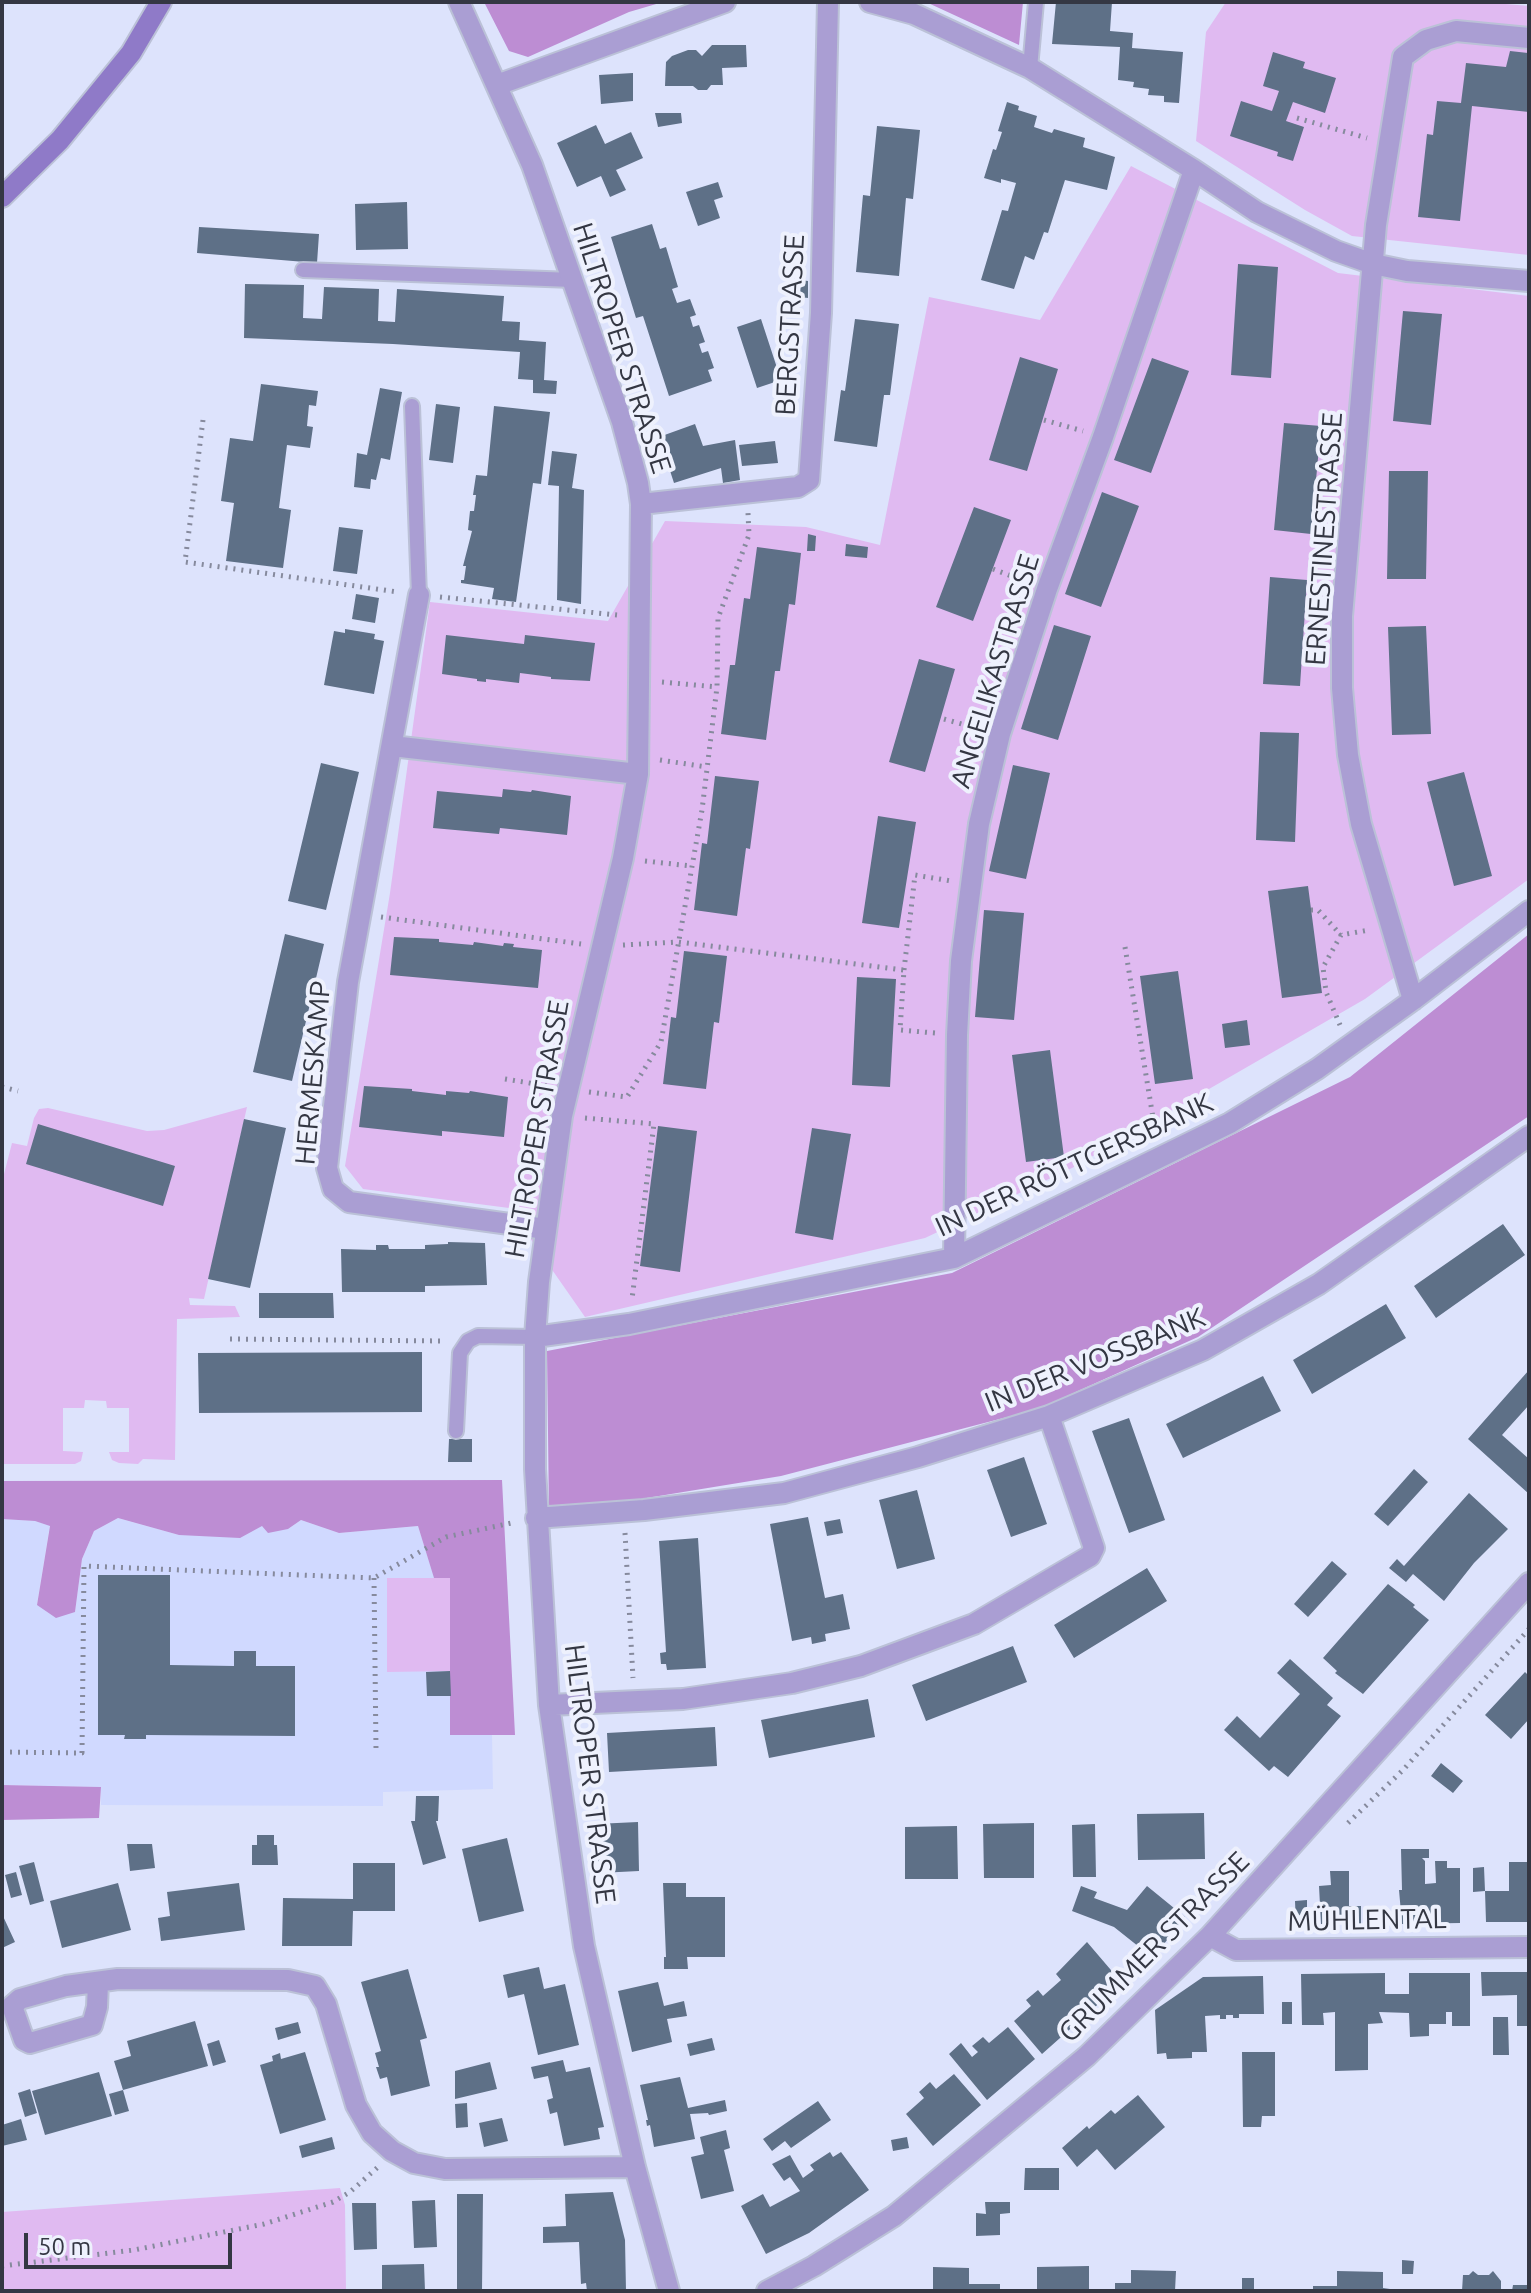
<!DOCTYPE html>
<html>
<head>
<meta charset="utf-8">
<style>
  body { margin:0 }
  #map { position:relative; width:1531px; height:2293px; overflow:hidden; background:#dde3fc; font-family:Ubuntu,sans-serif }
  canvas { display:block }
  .frame { position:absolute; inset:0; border:4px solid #343743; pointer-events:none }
  .scale { position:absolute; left:24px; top:2233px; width:208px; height:36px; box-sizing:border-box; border:4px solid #343743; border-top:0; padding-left:10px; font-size:24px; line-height:28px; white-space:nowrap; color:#343743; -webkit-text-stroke:6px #eef1fd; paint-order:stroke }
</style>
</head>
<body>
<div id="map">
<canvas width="1531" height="2293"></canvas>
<div class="frame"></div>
<div class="scale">50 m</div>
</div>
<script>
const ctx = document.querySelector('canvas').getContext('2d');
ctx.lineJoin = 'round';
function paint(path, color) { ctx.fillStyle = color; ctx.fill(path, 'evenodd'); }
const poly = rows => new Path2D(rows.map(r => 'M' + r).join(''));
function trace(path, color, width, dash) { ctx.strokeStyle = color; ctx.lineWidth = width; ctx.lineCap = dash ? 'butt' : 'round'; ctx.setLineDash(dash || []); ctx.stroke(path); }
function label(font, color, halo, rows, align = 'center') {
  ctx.font = font + ' Ubuntu,sans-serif'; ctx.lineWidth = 8; ctx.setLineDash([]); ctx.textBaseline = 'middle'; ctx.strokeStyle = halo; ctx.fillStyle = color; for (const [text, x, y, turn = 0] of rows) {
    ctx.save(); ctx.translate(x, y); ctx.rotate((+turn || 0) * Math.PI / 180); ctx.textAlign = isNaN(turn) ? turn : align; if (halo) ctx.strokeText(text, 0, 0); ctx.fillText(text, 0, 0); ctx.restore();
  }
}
const built = poly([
  [118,1518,179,1535,262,1526,288,1529,301,1520,339,1533,418,1526,434,1577,450,1578,451,1735,492,1735,493,1789,383,1792,383,1806,101,1805,101,1787,2,1785,2,1519,35,1521,50,1525,37,1604,75,1612,82,1559,94,1531]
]);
const green = poly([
  [1226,2,1483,2,1529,6,1529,255,1352,236,1305,210,1196,141,1206,32],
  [1131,166,1338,273,1529,296,1529,879,1365,999,1072,1168,925,1238,585,1317,509,1208,363,1189,345,1166,390,893,430,602,608,621,665,521,806,527,880,545,929,297,1040,320],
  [247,1107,204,1299,189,1298,190,1305,235,1306,240,1317,177,1319,175,1460,143,1459,138,1464,119,1463,112,1460,109,1452,129,1452,129,1408,107,1408,106,1401,85,1400,84,1408,63,1408,63,1451,83,1452,81,1461,75,1464,2,1464,2,1182,12,1143,27,1146,34,1118,39,1109,48,1108,147,1131,164,1130],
  [387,1578,450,1578,450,1671,387,1672],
  [340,2188,345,2205,346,2291,2,2291,2,2212]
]);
const forest = poly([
  [484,2,663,2,629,12,528,57,509,51],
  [926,2,1023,2,1019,45],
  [1529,934,1529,1116,1198,1337,1038,1409,781,1476,549,1514,547,1351,952,1273,1350,1077],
  [502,1480,515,1735,450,1735,450,1578,434,1578,418,1526,339,1533,301,1520,288,1529,268,1533,262,1526,240,1538,179,1535,118,1518,94,1531,82,1559,75,1612,56,1618,37,1605,50,1526,35,1521,2,1519,2,1481],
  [2,1785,101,1787,99,1818,2,1820]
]);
const building = poly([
  [1056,2,1112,2,1110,31,1133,33,1132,48,1183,52,1179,103,1164,102,1164,96,1148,95,1149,89,1133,87,1134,82,1118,80,1120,47,1052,44],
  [712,45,746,45,747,67,722,68,723,85,711,85,707,90,698,90,693,86,665,86,666,62,672,56,688,50,696,50,702,56],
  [1510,51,1528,53,1529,112,1472,106,1460,221,1418,217,1427,134,1433,135,1437,101,1461,103,1466,63,1506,67],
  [1273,52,1305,62,1303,68,1336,78,1325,113,1293,102,1286,121,1304,127,1293,161,1277,156,1278,152,1230,136,1241,101,1272,111,1279,91,1263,86],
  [633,73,633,101,601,104,599,75],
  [1007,102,1019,106,1018,110,1037,116,1034,127,1052,133,1054,129,1085,138,1083,147,1115,157,1107,190,1065,180,1048,233,1044,232,1034,260,1025,256,1014,289,981,280,1002,210,1008,211,1016,183,1001,179,1001,183,984,178,993,149,996,150,1002,132,998,131],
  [655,113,681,113,682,123,658,127],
  [596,125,605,144,631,132,643,158,616,170,626,190,610,197,601,176,577,187,557,143],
  [877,126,920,130,913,199,906,198,899,276,856,272,863,195,870,196],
  [718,182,723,197,714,200,720,218,698,226,686,192],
  [407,202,408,249,356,250,355,204],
  [652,224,660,249,666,247,678,287,672,289,677,303,690,299,696,315,690,317,693,327,699,325,705,342,699,344,702,353,708,351,714,368,708,370,712,381,669,396,643,316,636,318,611,237],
  [199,227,319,234,317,263,197,253],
  [1238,264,1278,267,1271,378,1231,375],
  [801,280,808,281,808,298,800,297],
  [245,284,304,285,303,318,322,319,324,287,379,289,378,321,395,322,397,289,504,296,502,321,520,322,519,340,546,342,544,380,557,381,556,394,533,393,533,380,518,379,520,352,393,344,244,338],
  [1403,311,1442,314,1431,425,1393,421],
  [761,319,781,380,757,388,737,327],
  [855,319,899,324,890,395,884,395,877,447,834,441,841,390,845,391],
  [1020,357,1058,369,1027,471,989,460],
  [1152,358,1189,371,1151,473,1114,460],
  [261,384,318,391,316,406,309,405,307,426,313,427,310,448,287,445,279,508,291,510,283,568,226,561,234,503,221,501,230,438,253,441],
  [380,388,402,392,390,460,381,458,376,480,371,479,370,489,354,487,357,453,367,455],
  [436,404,460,407,453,463,429,460],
  [494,406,550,412,541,484,533,483,516,602,492,599,494,588,461,583,461,580,464,580,466,566,463,566,472,531,468,530,470,511,474,511,476,495,473,495,476,475,487,476],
  [1284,423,1321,426,1311,534,1274,530],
  [695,424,703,446,735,440,740,480,723,483,721,468,674,483,659,437],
  [775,441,778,463,742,466,739,445],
  [552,451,577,454,572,488,584,490,581,604,557,600,559,486,548,485],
  [1389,471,1428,471,1426,579,1387,579],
  [1102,492,1139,506,1101,607,1065,594],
  [974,507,1011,520,973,621,936,607],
  [339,527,363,530,357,574,333,571],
  [808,534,816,536,815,551,807,551],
  [846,544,868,547,867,558,845,556],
  [757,547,801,553,795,605,789,604,780,671,775,671,766,740,721,734,730,665,735,665,744,598,750,599],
  [1270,577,1307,580,1300,686,1263,684],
  [356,594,379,598,375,623,352,619],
  [1054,625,1091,636,1058,740,1021,729],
  [1426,626,1431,734,1392,735,1388,627],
  [345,629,375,634,374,639,384,641,374,694,324,685,334,631,345,633],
  [446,635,524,644,525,635,595,643,590,681,551,679,551,677,520,673,519,683,486,679,486,682,477,681,477,679,442,674],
  [919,659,955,669,925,772,889,762],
  [1260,732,1299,733,1295,842,1256,840],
  [321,763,359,772,326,910,288,901],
  [1013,765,1050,773,1026,879,989,871],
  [1464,772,1492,876,1454,886,1427,782],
  [715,776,759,781,750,849,746,848,737,916,694,910,702,843,707,844],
  [503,789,531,792,532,790,571,796,567,835,500,828,499,834,433,828,437,791,502,797],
  [878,816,916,822,899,928,862,923],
  [1308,886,1322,993,1282,998,1268,891],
  [984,910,1024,913,1014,1020,975,1017],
  [285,934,324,944,292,1081,253,1072],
  [394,937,439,939,439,942,473,945,474,942,503,946,504,943,514,944,513,947,542,950,538,988,390,975],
  [684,951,727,956,719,1023,714,1022,706,1089,663,1084,671,1017,676,1018],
  [1178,971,1193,1079,1155,1084,1140,976],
  [857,977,896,979,890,1087,852,1085],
  [1247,1020,1250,1045,1225,1048,1222,1024],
  [1050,1050,1064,1157,1026,1162,1012,1055],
  [364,1086,412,1089,412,1091,446,1095,446,1091,469,1093,470,1091,508,1097,504,1137,442,1131,442,1136,359,1127],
  [244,1119,286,1128,250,1288,208,1279],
  [38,1124,175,1166,163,1206,26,1164],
  [658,1126,697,1131,680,1272,640,1266],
  [812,1128,851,1134,833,1240,795,1233],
  [1503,1224,1525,1255,1436,1318,1414,1286],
  [448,1242,485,1243,487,1285,425,1286,425,1292,342,1292,341,1249,376,1250,376,1245,388,1245,389,1249,425,1249,425,1245,448,1244],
  [259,1293,333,1293,334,1318,259,1318],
  [1386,1304,1406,1338,1312,1394,1293,1360],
  [422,1352,422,1412,199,1413,198,1353],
  [1529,1370,1529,1405,1502,1435,1529,1459,1529,1494,1468,1439],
  [1263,1376,1281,1411,1183,1458,1166,1424],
  [1129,1418,1165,1520,1129,1533,1092,1431],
  [449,1439,472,1439,472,1462,448,1462],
  [1024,1457,1047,1524,1011,1537,987,1470],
  [1414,1469,1428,1482,1388,1526,1374,1514],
  [917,1490,935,1559,897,1569,879,1500],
  [1469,1493,1508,1529,1474,1563,1444,1601,1413,1574,1406,1582,1389,1568,1397,1559,1404,1566],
  [808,1517,825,1598,843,1594,850,1629,825,1634,826,1641,812,1644,811,1637,792,1641,770,1524],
  [840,1519,843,1533,827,1536,824,1522],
  [698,1538,706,1668,667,1670,666,1664,661,1664,660,1653,666,1652,659,1541],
  [1332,1561,1347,1574,1308,1617,1294,1604],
  [1147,1568,1167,1601,1074,1658,1054,1625],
  [98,1575,170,1575,170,1665,234,1666,234,1651,256,1651,256,1666,295,1666,295,1736,146,1735,146,1739,124,1739,125,1735,98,1735],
  [1388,1584,1415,1605,1413,1607,1429,1620,1363,1694,1335,1673,1337,1671,1323,1658],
  [1013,1646,1027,1682,926,1721,912,1685],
  [1290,1659,1333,1698,1327,1705,1341,1716,1288,1777,1274,1766,1269,1771,1224,1730,1237,1716,1260,1738,1300,1694,1277,1673],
  [450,1671,451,1696,427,1696,426,1672],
  [1525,1672,1529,1676,1529,1719,1511,1739,1485,1715],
  [868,1699,875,1737,769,1758,761,1720],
  [715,1727,717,1766,609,1772,607,1733],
  [1441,1763,1463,1781,1453,1793,1431,1776],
  [416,1796,439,1796,438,1821,436,1821,446,1858,423,1865,411,1821,415,1821],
  [1204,1813,1205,1859,1138,1860,1137,1814],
  [638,1822,639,1871,599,1873,596,1824],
  [1034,1823,1034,1878,984,1878,983,1824],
  [1095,1824,1096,1877,1073,1877,1072,1825],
  [957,1826,958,1879,905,1879,905,1827],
  [257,1835,274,1835,274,1845,277,1845,278,1865,252,1865,252,1845,257,1845],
  [507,1838,524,1911,479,1922,462,1849],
  [127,1844,152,1844,155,1868,130,1871],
  [1401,1849,1429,1849,1429,1858,1422,1858,1425,1861,1425,1884,1436,1883,1435,1861,1447,1861,1447,1868,1460,1868,1460,1923,1402,1924,1399,1890,1402,1890],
  [34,1862,44,1901,30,1905,19,1866],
  [1509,1862,1529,1862,1529,1922,1486,1922,1485,1891,1509,1891],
  [353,1863,395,1863,395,1911,353,1911,352,1946,282,1946,283,1898,353,1899],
  [1484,1867,1485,1891,1473,1892,1473,1868],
  [1330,1871,1349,1871,1349,1906,1361,1906,1361,1924,1321,1924,1319,1886,1331,1885],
  [16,1872,22,1895,11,1898,5,1875],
  [118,1883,131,1930,62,1948,50,1901],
  [239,1883,245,1930,161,1941,158,1918,170,1916,167,1892],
  [663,1883,686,1883,686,1897,725,1897,725,1957,687,1957,688,1969,664,1969,664,1957,666,1957],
  [1081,1886,1097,1892,1094,1898,1127,1910,1147,1886,1185,1917,1153,1958,1114,1927,1072,1911],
  [1307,1900,1307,1925,1296,1925,1295,1901],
  [2,1914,15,1942,2,1948],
  [1087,1942,1122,1983,1042,2054,1014,2021,1031,2006,1026,2000,1038,1990,1043,1996,1061,1980,1056,1974],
  [539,1967,544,1989,565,1984,579,2045,538,2055,524,1994,508,1998,503,1975],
  [408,1969,427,2038,420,2040,430,2086,391,2096,387,2077,380,2079,376,2067,379,2067,375,2053,381,2051,361,1982],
  [1481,1972,1529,1972,1529,2026,1517,2026,1517,1995,1482,1996],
  [1385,1973,1385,1994,1409,1994,1409,1973,1470,1973,1470,2026,1452,2026,1452,2012,1446,2012,1446,2024,1429,2024,1429,2036,1410,2037,1409,2013,1379,2012,1383,2023,1368,2024,1368,2070,1335,2071,1335,2012,1323,2013,1324,2025,1302,2025,1301,1974],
  [1263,1976,1264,2014,1239,2014,1239,2018,1233,2018,1233,2015,1226,2015,1226,2019,1220,2019,1220,2015,1205,2016,1207,2052,1192,2052,1192,2058,1167,2059,1166,2053,1157,2054,1155,2010,1203,1977],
  [658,1982,664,2006,684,2001,687,2016,667,2019,672,2042,632,2052,618,1991],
  [1282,2002,1292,2002,1292,2024,1282,2024],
  [1493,2017,1508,2017,1509,2055,1493,2055],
  [195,2021,208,2066,123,2090,114,2061,131,2056,127,2041],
  [298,2022,301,2033,278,2040,275,2028],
  [1008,2027,1035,2059,987,2100,949,2054,961,2043,972,2057,978,2052,972,2046,983,2037,989,2043],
  [712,2038,715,2050,690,2056,687,2044],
  [219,2040,226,2062,213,2066,207,2044],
  [305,2052,326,2120,280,2134,260,2065,273,2061,272,2056,280,2053,281,2059],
  [1242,2052,1275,2052,1275,2116,1262,2116,1261,2127,1243,2127],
  [563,2060,566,2072,590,2067,604,2127,598,2128,600,2139,564,2146,557,2112,550,2114,547,2100,553,2098,548,2076,534,2079,531,2067],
  [490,2062,497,2089,455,2099,455,2071],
  [99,2072,112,2116,45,2135,32,2091],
  [954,2074,981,2105,933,2146,906,2114,924,2098,919,2092,930,2082,936,2089],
  [680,2077,688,2108,725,2100,727,2111,709,2115,708,2113,690,2114,695,2139,654,2147,650,2125,647,2126,646,2120,648,2120,640,2085],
  [30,2089,37,2113,25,2117,18,2093],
  [123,2090,129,2111,115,2115,109,2094],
  [1138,2095,1165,2127,1115,2170,1097,2149,1077,2167,1062,2148,1087,2126,1089,2129,1111,2110,1115,2114],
  [818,2101,831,2120,791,2148,785,2141,772,2151,763,2139],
  [467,2103,468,2127,456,2128,455,2104],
  [502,2118,508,2141,484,2147,479,2123],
  [21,2119,27,2140,2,2146,2,2125],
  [726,2130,730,2148,724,2150,734,2191,701,2199,691,2157,704,2154,700,2137],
  [332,2137,335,2149,302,2158,299,2146],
  [907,2137,909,2148,893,2151,891,2140],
  [830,2152,833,2157,841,2152,869,2190,809,2233,766,2254,741,2206,763,2194,770,2207,800,2191,790,2177,784,2181,772,2164,790,2155,803,2178,814,2170,810,2165],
  [1025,2168,1059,2168,1059,2190,1024,2190],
  [613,2192,625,2240,626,2291,587,2291,586,2283,581,2284,579,2242,543,2243,543,2227,566,2226,565,2194],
  [457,2194,483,2194,482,2291,457,2291],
  [435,2200,437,2247,414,2248,412,2201],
  [985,2202,1010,2202,1010,2213,1000,2214,1000,2235,976,2236,976,2213,986,2214],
  [352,2203,376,2203,377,2249,354,2250],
  [1402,2260,1414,2261,1413,2274,1402,2274],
  [424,2264,425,2291,382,2291,382,2265],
  [1089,2266,1089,2291,1037,2291,1037,2267],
  [933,2267,969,2268,969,2284,1000,2284,1000,2291,933,2291],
  [1131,2270,1176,2271,1175,2291,1115,2291,1115,2283,1131,2283],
  [1337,2271,1383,2272,1383,2288,1390,2289,1390,2291,1313,2291,1313,2286,1337,2286],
  [1473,2271,1478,2275,1489,2275,1493,2271,1501,2281,1501,2291,1462,2291,1463,2275,1469,2275],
  [1242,2278,1254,2278,1254,2291,1242,2291],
  [1513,2285,1527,2285,1527,2291,1512,2291]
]);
const path = poly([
  [1297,118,1367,138],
  [203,420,185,562,398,592],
  [1044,420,1083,431],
  [993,569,1027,582],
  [440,597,617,615],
  [662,682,717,687],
  [944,719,979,729],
  [660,760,707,767],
  [645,861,691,866],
  [1311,910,1318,910,1341,935],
  [381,917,581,944],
  [623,945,678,942,904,970,900,1030,935,1033],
  [1125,947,1156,1136],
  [904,970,915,875,951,881],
  [1340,1025,1326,992,1323,967,1341,935,1369,930],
  [505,1079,548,1086],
  [2,1087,18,1091],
  [589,1092,627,1097,661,1042,702,810,717,687,718,618,749,535,748,513],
  [585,1118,654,1124,632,1299],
  [230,1339,445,1341],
  [625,1533,633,1678],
  [374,1578,376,1749],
  [2,1752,82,1753,84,1566,374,1578,446,1537,516,1522],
  [1348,1823,1403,1770,1529,1629],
  [2,2266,134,2250,264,2224,333,2202,350,2192,378,2167]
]);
const lane = poly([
  [1030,68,1036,2],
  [303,270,573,280],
  [412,406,419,595],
  [456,1431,460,1353,468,1341,478,1336,535,1337]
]);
const street = poly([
  [459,2,532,165,622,422,638,483,641,504,638,774,623,858,562,1116,539,1282,535,1337,535,1469,549,1705,584,1946,635,2167,669,2291],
  [870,2,914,14,1030,68,1194,170,1257,212,1336,251,1373,264,1407,271,1529,281],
  [497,85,725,2],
  [641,504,798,487,809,480,821,313,828,2],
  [419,595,348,982,327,1168,333,1189,349,1202,546,1229],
  [392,746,638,774],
  [1413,1000,1361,824,1348,755,1342,688,1342,616,1376,225,1403,57,1426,40,1456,31,1529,38],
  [954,1258,957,1035,961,961,979,824,1000,734,1047,589,1103,437,1194,170],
  [535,1337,629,1324,954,1258,1230,1123,1317,1069,1413,1000,1529,911],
  [536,1518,644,1510,784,1493,918,1457,1049,1416,1203,1350,1319,1284,1529,1136],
  [549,1705,683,1699,792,1683,861,1666,974,1624,1090,1556,1094,1548,1049,1416],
  [1210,1936,1236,1950,1529,1947],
  [98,1983,97,2007,92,2025,30,2043,24,2040,12,2006,20,1999,66,1986,118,1979,288,1980,315,1986,326,2004,356,2105,372,2133,392,2151,414,2163,445,2169,635,2167],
  [767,2291,814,2266,894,2216,1087,2056,1210,1936,1529,1583]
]);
const secondary = poly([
  [2,197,60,140,131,53,161,2]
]);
const streetNames = [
  ["BERGSTRASSE",790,325,-87],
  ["HILTROPER STRASSE",622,348,72],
  ["ERNESTINESTRASSE",1324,539,-86],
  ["ANGELIKASTRASSE",995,671,-73],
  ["HERMESKAMP",313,1073,-85],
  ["HILTROPER STRASSE",537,1129,-80],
  ["IN DER RÖTTGERSBANK",1074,1165,-25],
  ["IN DER VOSSBANK",1095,1360,-22],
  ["HILTROPER STRASSE",590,1774,83],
  ["MÜHLENTAL",1367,1920,-1],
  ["GRUMMER STRASSE",1154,1947,-45]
];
paint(built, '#d0d9ff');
paint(green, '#e0baf1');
paint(forest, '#bd8dd3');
paint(building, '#5e7087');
trace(lane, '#bbc1d7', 18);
trace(street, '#bbc1d7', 24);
trace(secondary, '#bbc1d7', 24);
trace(path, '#868a9d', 5, [2, 6]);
trace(lane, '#aa9ed3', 14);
trace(street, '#aa9ed3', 20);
trace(secondary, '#8f7ac8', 20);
label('28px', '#343743', '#eef1fd', streetNames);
</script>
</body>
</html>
